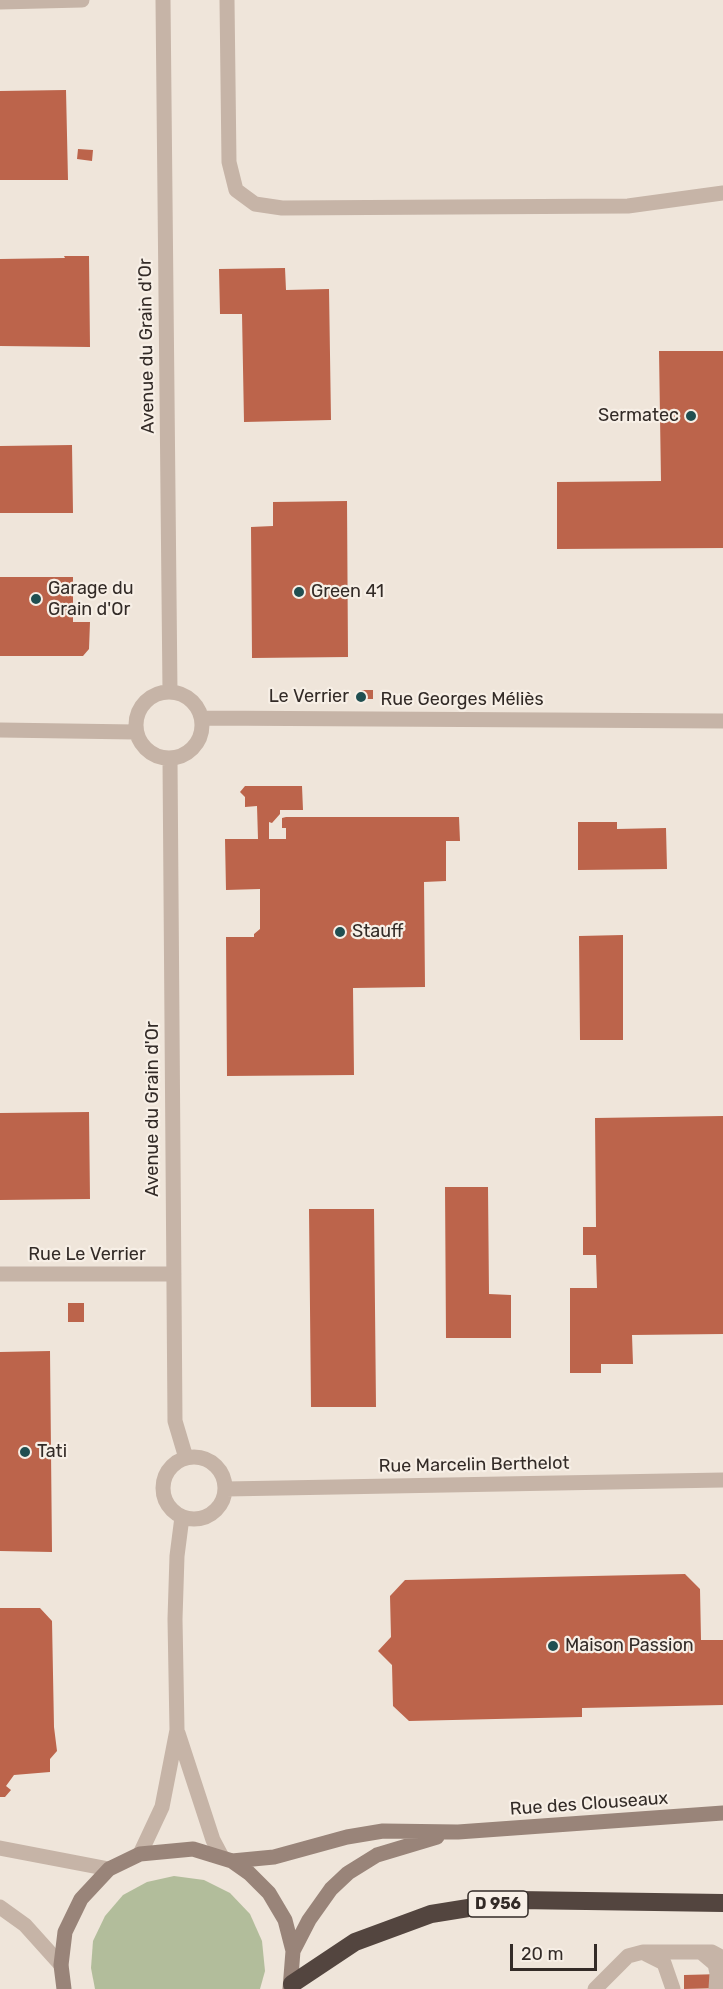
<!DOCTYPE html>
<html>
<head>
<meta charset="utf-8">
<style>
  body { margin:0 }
  #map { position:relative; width:723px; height:1989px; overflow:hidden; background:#efe5da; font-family:Rubik,sans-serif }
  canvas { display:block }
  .scale { position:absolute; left:510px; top:1944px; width:87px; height:27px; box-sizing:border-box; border:3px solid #332b27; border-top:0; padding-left:8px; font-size:18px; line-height:21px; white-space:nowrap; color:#332b27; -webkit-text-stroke:4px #f7efe6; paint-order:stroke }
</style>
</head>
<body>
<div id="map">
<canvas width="723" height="1989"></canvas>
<div class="scale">20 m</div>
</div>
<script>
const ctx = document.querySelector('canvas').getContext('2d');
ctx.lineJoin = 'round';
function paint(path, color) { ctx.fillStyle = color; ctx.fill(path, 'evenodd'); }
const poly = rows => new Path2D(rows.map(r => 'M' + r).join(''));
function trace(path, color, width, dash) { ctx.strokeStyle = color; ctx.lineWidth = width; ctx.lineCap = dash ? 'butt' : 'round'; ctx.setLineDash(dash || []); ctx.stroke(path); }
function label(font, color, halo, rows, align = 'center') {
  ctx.font = font + ' Rubik,sans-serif'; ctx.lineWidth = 4.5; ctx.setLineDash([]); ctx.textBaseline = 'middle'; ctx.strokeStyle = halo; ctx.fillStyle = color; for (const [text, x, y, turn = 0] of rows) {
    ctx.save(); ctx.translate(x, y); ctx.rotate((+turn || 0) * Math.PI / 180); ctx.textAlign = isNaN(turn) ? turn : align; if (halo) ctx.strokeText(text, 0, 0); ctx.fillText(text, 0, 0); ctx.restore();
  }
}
const green = poly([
  [174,1876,204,1880,230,1893,250,1914,262,1941,265,1971,260,1989,95,1989,91,1968,93,1941,105,1916,123,1895,147,1882]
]);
const building = poly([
  [66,90,68,180,0,180,0,91],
  [78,149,93,150,92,161,77,159],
  [64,256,89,256,90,347,0,346,0,259,65,258],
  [285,268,286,290,329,289,331,420,244,422,242,314,220,314,219,269],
  [659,351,723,351,723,548,557,549,557,482,661,481],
  [72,445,73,513,0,513,0,446],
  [347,501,348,657,252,658,251,527,273,526,273,502],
  [0,577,73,577,73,622,90,622,89,649,83,656,0,656],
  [361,690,373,690,373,699,361,699],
  [245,786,302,786,303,810,280,810,280,814,272,823,269,822,269,839,286,839,286,828,282,828,282,818,286,817,459,817,460,841,446,841,446,881,424,882,425,987,353,988,354,1075,227,1076,226,937,254,937,254,934,260,929,260,889,226,890,225,839,258,839,257,806,245,807,245,797,240,792],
  [578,822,617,822,617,829,666,828,667,869,578,870],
  [623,935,623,1040,580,1040,579,936],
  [89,1112,90,1199,0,1200,0,1113],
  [723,1116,723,1334,632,1335,633,1364,601,1364,601,1373,570,1373,570,1288,597,1288,596,1255,583,1255,583,1227,596,1227,595,1118],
  [445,1187,488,1187,489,1294,511,1295,511,1338,446,1338],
  [309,1209,374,1209,376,1407,311,1407],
  [68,1303,84,1303,84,1322,68,1322],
  [50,1351,52,1552,0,1551,0,1352],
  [685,1574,700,1589,701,1640,723,1640,723,1705,582,1708,582,1717,409,1721,393,1706,392,1665,378,1651,391,1637,390,1596,405,1580],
  [0,1608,40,1608,52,1621,54,1727,57,1751,50,1759,50,1772,14,1775,6,1786,11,1790,5,1797,0,1797],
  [722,1974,722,1988,684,1989,684,1975]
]);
const lane = poly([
  [227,0,229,162,236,190,255,204,282,208,628,206,723,193],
  [702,1953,715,1964,717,1973,716,1989],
  [646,1954,664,1963,673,1989],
  [595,1989,628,1956,643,1952,712,1952,723,1958]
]);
const street = poly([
  [163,0,170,691],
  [0,2,82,0],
  '136 725a33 33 0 1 1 66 0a33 33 0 1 1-66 0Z',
  [202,718,723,721],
  [0,730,135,732],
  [170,759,175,1421,186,1458],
  [0,1274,174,1274],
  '163 1488a31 31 0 1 1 62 0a31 31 0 1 1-62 0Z',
  [226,1489,723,1480],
  [178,1733,213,1840,222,1857],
  [0,1848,109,1869],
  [140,1854,162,1807,177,1730,175,1619,177,1556,182,1517],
  [0,1907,25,1925,61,1965]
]);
const secondary = poly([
  [232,1861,274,1857,347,1837,383,1831,458,1832,723,1813],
  [293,1951,309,1920,331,1889,348,1873,377,1855,437,1837],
  [64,1989,61,1965,65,1932,81,1899,109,1869,140,1854,193,1849,232,1861,249,1873,269,1893,285,1920,293,1951,290,1989]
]);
const highway = poly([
  [292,1984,355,1942,431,1914,518,1900,723,1903]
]);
const markers = [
  [691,416,6,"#204f51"],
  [299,592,6,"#204f51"],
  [36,599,6,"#204f51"],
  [361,697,6,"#204f51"],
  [340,932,6,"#204f51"],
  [25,1452,6,"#204f51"],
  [553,1646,6,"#204f51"]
];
const shields = [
  [498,1904,60]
];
const shieldNames = [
  ["D 956",498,1904]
];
const streetNames = [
  ["Avenue du Grain d'Or",147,346,-91],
  ["Rue Georges Méliès",462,700],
  ["Avenue du Grain d'Or",153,1109,-90],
  ["Rue Le Verrier",87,1255],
  ["Rue Marcelin Berthelot",474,1465,-1],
  ["Rue des Clouseaux",589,1804,-4]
];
const poiNames = [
  ["Sermatec",679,416,"right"],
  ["Garage du",48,589],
  ["Grain d'Or",48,610],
  ["Green 41",311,592],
  ["Le Verrier",349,697,"right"],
  ["Stauff",352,932],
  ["Tati",37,1452],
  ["Maison Passion",565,1646]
];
paint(green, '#b2bd9b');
paint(building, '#bc644b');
trace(lane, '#c6b4a7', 15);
trace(street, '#c6b4a7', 15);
trace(secondary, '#998479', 15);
trace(highway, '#53453f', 18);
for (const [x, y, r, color] of markers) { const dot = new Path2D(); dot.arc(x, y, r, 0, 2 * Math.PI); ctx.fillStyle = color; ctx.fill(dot); trace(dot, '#f7efe6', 2); }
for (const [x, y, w] of shields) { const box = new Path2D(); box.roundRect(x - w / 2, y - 13, w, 26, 4.5); ctx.fillStyle = '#f7efe6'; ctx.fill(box); trace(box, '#332b27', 1.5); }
label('bold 16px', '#332b27', null, shieldNames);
label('18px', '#332b27', '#f7efe6', streetNames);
label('18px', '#332b27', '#f7efe6', poiNames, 'left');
</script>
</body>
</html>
